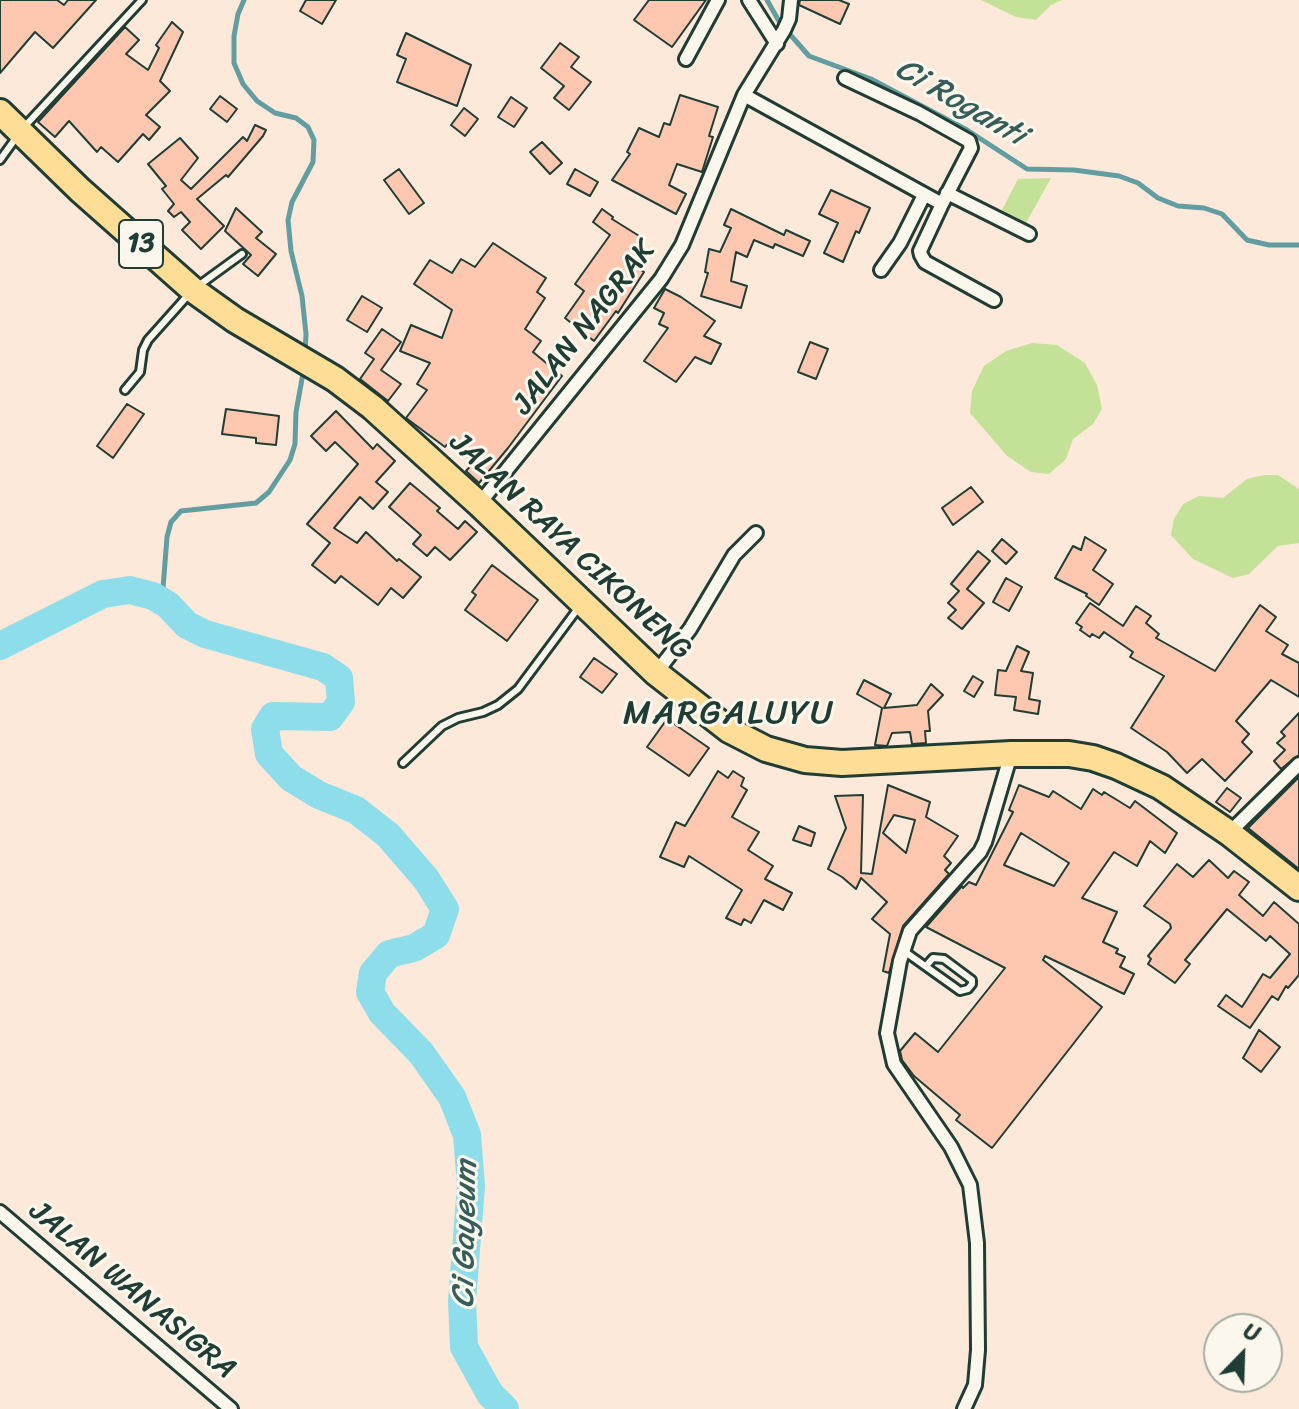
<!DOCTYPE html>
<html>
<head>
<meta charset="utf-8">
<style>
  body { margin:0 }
  #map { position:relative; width:1299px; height:1409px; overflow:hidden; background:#fce9da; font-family:Sriracha,sans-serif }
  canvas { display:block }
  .north { position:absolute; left:1203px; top:1313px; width:80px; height:80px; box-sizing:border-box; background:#fbf7ec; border:2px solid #a3ada2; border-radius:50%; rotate:23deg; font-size:22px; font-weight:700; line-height:32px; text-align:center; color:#1f3d34 }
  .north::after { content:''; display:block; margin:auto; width:28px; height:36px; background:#1f3d34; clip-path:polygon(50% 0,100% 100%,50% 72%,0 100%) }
</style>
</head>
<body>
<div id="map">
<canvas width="1299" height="1409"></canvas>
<div class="north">U</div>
</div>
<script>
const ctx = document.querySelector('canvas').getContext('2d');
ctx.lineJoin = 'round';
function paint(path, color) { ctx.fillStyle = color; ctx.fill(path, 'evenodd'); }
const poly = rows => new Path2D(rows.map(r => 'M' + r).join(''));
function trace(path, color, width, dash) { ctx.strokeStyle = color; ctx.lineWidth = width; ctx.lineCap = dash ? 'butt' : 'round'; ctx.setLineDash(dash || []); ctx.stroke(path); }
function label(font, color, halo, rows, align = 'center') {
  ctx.font = font + ' Sriracha,sans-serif'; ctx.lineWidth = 6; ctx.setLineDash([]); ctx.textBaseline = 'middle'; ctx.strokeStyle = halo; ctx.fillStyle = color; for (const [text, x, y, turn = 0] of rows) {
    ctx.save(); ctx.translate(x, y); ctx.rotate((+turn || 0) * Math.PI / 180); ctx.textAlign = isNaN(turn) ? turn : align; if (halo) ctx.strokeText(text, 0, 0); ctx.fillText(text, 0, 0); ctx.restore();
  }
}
const green = poly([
  [981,0,1062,0,1051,5,1036,20,1016,17],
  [1051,178,1026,223,1002,210,1018,179],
  [1032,343,1057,345,1085,363,1097,385,1102,409,1093,424,1073,439,1066,459,1049,474,1031,472,1007,456,970,413,972,391,984,366,1006,351],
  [1264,475,1278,475,1299,489,1299,543,1278,546,1249,574,1233,578,1193,559,1171,535,1174,519,1183,504,1199,496,1223,498,1247,479]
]);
const stream = poly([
  [244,0,238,14,234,36,234,63,243,84,257,101,275,113,296,118,308,127,314,140,313,162,292,202,288,220,291,251,302,296,306,334,305,354],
  [767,0,780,23],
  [787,31,809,56,871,79,967,130,1027,169,1074,170,1119,176,1138,183,1158,198,1178,206,1204,208,1222,214,1247,240,1269,245,1299,245],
  [162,601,167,537,171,522,181,511,256,503,269,492,290,460,295,444,296,412,304,368]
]);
const river = poly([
  [0,646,103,594,130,590,153,596,168,605,187,625,205,634,323,667,339,678,341,702,330,717,273,716,265,729,269,754,291,778,319,795,356,810,388,835,426,879,445,909,436,935,414,948,389,954,373,973,370,992,382,1013,421,1053,452,1097,467,1135,471,1186,462,1301,464,1347,490,1394,505,1409]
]);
const building = poly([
  [0,0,57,0,64,5,68,0,96,0,53,48,35,32,0,73,0,0],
  [306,0,336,0,322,24,300,11,306,0],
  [649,0,706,0,672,47,634,20,649,0],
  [800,0,839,0,849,4,840,24,799,5,800,0],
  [172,22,183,32,160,81,170,91,146,115,160,127,149,140,143,134,118,162,101,147,97,152,69,121,55,137,38,122,125,27,139,40,126,54,148,70,159,48,156,45,172,22],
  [406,33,471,65,457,106,397,82,406,59,397,55,406,33],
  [560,43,579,57,571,67,591,82,569,110,554,98,564,86,541,68,560,43],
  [680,95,718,107,709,136,713,137,702,172,677,164,669,185,686,194,676,214,612,180,630,154,627,152,639,128,659,137,664,123,670,125,680,95],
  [220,96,237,109,227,122,210,109,220,96],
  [511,97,527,108,514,127,498,117,511,97],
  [464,108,478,119,465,136,451,125,464,108],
  [255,125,266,130,263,136,228,177,226,175,197,199,224,226,201,249,182,230,190,222,181,212,174,217,168,211,174,204,162,189,166,186,148,164,180,138,198,158,181,180,191,189,243,137,247,141,255,125],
  [542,142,562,163,550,174,530,152,542,142],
  [399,169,424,203,409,214,384,180,399,169],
  [575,169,598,182,590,196,567,184,575,169],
  [831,190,870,208,859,233,856,231,843,262,824,253,838,223,819,214,831,190],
  [236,208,262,232,256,238,276,254,258,276,243,264,251,255,225,231,236,208],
  [602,209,613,217,612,219,644,239,630,262,644,272,618,313,616,311,594,341,565,318,584,291,575,284,610,235,593,222,602,209],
  [731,209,784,235,786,230,810,241,803,256,775,244,773,248,754,240,747,257,736,252,731,281,747,286,741,308,701,296,708,273,705,272,709,249,720,252,731,228,724,225,731,209],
  [493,243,546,278,537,292,545,298,525,329,541,341,533,352,562,376,508,448,479,483,466,471,474,462,449,442,445,447,406,418,427,390,417,384,430,363,400,351,411,325,442,338,452,310,414,284,430,260,452,273,461,259,475,267,493,243],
  [665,289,681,297,715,321,704,336,721,344,711,364,695,357,676,382,644,361,668,328,659,324,664,313,654,308,665,289],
  [362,296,382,308,367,332,347,320,362,296],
  [382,329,401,342,381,370,401,384,388,401,360,379,374,359,365,353,382,329],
  [810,342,828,349,816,379,798,372,810,342],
  [127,404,144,414,113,458,97,446,127,404],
  [226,409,279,416,276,445,256,443,256,438,222,434,226,409],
  [336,411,373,449,377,444,395,461,376,482,388,492,373,509,360,497,334,528,357,543,366,532,397,561,399,559,421,577,403,598,391,588,378,605,341,576,335,583,312,565,330,543,307,524,358,464,335,442,326,451,311,436,336,411],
  [410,483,440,508,437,511,458,529,465,521,477,532,450,560,435,547,427,556,413,544,421,535,389,507,410,483],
  [971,487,983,502,953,525,942,508,971,487],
  [1085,537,1106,550,1093,570,1113,584,1099,605,1086,596,1087,594,1055,578,1073,546,1081,550,1085,537],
  [1002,539,1017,552,1006,564,992,551,1002,539],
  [978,551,990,561,967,589,984,603,962,629,948,618,956,610,948,603,959,591,951,584,978,551],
  [492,565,538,600,507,641,465,610,476,595,472,592,492,565],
  [1006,578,1022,587,1009,611,993,602,1006,578],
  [1090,603,1123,626,1136,606,1151,616,1146,623,1159,634,1156,638,1215,671,1260,605,1276,617,1266,631,1288,645,1282,654,1299,663,1299,697,1271,680,1236,721,1249,734,1242,742,1252,752,1225,781,1202,759,1187,773,1167,752,1131,728,1164,676,1130,657,1133,652,1104,632,1099,638,1092,634,1090,637,1080,630,1082,627,1076,623,1090,603],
  [1017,646,1029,652,1021,671,1033,673,1029,699,1040,701,1038,714,1014,710,1016,697,995,695,998,670,1006,671,1017,646],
  [594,658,617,674,602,693,580,677,594,658],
  [973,676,983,682,974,697,964,691,973,676],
  [864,680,891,694,884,708,917,705,931,684,943,695,928,711,930,731,925,731,926,743,912,744,910,732,892,733,887,746,875,745,882,708,857,694,864,680],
  [1299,713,1299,755,1281,769,1274,761,1285,750,1277,743,1285,736,1281,732,1299,713],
  [667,719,709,748,689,776,647,747,667,719],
  [718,771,728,778,733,771,744,778,741,786,747,790,732,817,759,832,748,850,773,866,765,879,792,893,783,910,764,900,751,923,744,919,741,925,726,918,742,890,689,856,684,867,660,857,676,822,685,826,718,771],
  [1299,777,1299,869,1248,828,1299,777],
  [888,785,930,802,926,817,958,836,944,856,951,863,945,870,949,874,903,926,889,973,883,971,890,934,872,919,887,902,861,878,856,889,842,877,828,869,846,828,835,796,863,795,861,873,872,874,888,785],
  [894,815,915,820,906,853,883,833,894,815],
  [1019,785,1049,797,1053,791,1081,809,1093,789,1102,795,1104,792,1130,808,1135,801,1177,833,1165,853,1150,841,1137,866,1114,852,1082,898,1117,912,1103,942,1118,949,1116,953,1125,957,1120,967,1134,974,1124,994,1045,956,1043,960,1102,1007,992,1148,956,1120,960,1115,914,1076,902,1060,900,1051,915,1033,938,1052,1005,968,926,927,962,886,963,888,969,882,976,885,1013,812,1009,810,1019,785],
  [1021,833,1069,863,1054,886,1004,865,1021,833],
  [1227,788,1241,798,1230,812,1216,802,1227,788],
  [799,826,815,833,811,846,793,840,799,826],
  [1209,860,1228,878,1234,871,1249,882,1239,895,1263,916,1274,902,1299,924,1299,975,1288,988,1286,986,1278,1000,1272,996,1250,1028,1218,1006,1226,995,1242,1007,1263,974,1270,978,1290,954,1270,936,1266,941,1227,909,1185,960,1190,964,1175,983,1148,964,1151,959,1148,956,1171,928,1170,924,1144,906,1177,864,1193,877,1209,860],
  [1259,1030,1280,1047,1261,1072,1243,1058,1259,1030]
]);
const lane = poly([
  [25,126,142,0],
  [0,160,18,135],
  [198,286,242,254],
  [125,390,140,372,143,350,148,340,190,293],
  [403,763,442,726,458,718,483,712,498,705,518,689,579,607],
  [904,951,960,991,968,989,972,984,972,980,944,959,933,958,926,966]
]);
const street = poly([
  [749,0,777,44],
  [686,59,718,0],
  [845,78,919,113,969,141,971,148,942,204,920,251,921,255,925,262,994,300],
  [744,95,942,204],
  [947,193,1029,234],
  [881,270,900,243,924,195],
  [479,504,661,279,682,245,744,95,784,30,789,19,791,0],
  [656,673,690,629,734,555,756,533],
  [1229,833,1299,764],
  [0,1212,231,1409],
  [964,1409,975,1385,978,1350,977,1243,970,1185,951,1147,894,1064,887,1033,900,961,910,931,980,852,985,842,1011,754]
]);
const highway = poly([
  [0,112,80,190,193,290,235,320,335,379,372,407,479,504,656,673,729,730,766,749,805,760,842,763,1011,754,1069,754,1093,758,1116,766,1161,787,1229,833,1299,888]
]);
const shields = [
  [141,244,44]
];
const shieldNames = [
  ["13",141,244]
];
const streetNames = [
  ["JALAN NAGRAK",585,328,-52],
  ["JALAN RAYA CIKONENG",570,547,43],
  ["JALAN WANASIGRA",132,1291,40]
];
const waterNames = [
  ["Ci Roganti",960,103,30],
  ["Ci Gayeum",466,1234,-89]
];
const quarterNames = [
  ["MARGALUYU",729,714]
];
paint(green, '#c4e198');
trace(stream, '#629da2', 5);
trace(river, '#8eddeb', 28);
paint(building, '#fec8b0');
trace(building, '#1f3d34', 2);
trace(lane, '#1f3d34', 12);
trace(street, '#1f3d34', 18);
trace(highway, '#1f3d34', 30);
trace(lane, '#fbf7ec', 6);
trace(street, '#fbf7ec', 12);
trace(highway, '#fedd96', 24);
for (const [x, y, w] of shields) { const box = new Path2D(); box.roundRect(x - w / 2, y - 24, w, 48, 6); ctx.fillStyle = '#fbf7ec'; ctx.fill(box); trace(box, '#1f3d34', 2); }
label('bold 28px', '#1f3d34', null, shieldNames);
label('30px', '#1f3d34', '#fbf7ec', streetNames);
label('italic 32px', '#355d59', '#fbf7ec', waterNames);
ctx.letterSpacing = '2px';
label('34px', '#1f3d34', '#fbf7ec', quarterNames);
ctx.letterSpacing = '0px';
</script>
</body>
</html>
